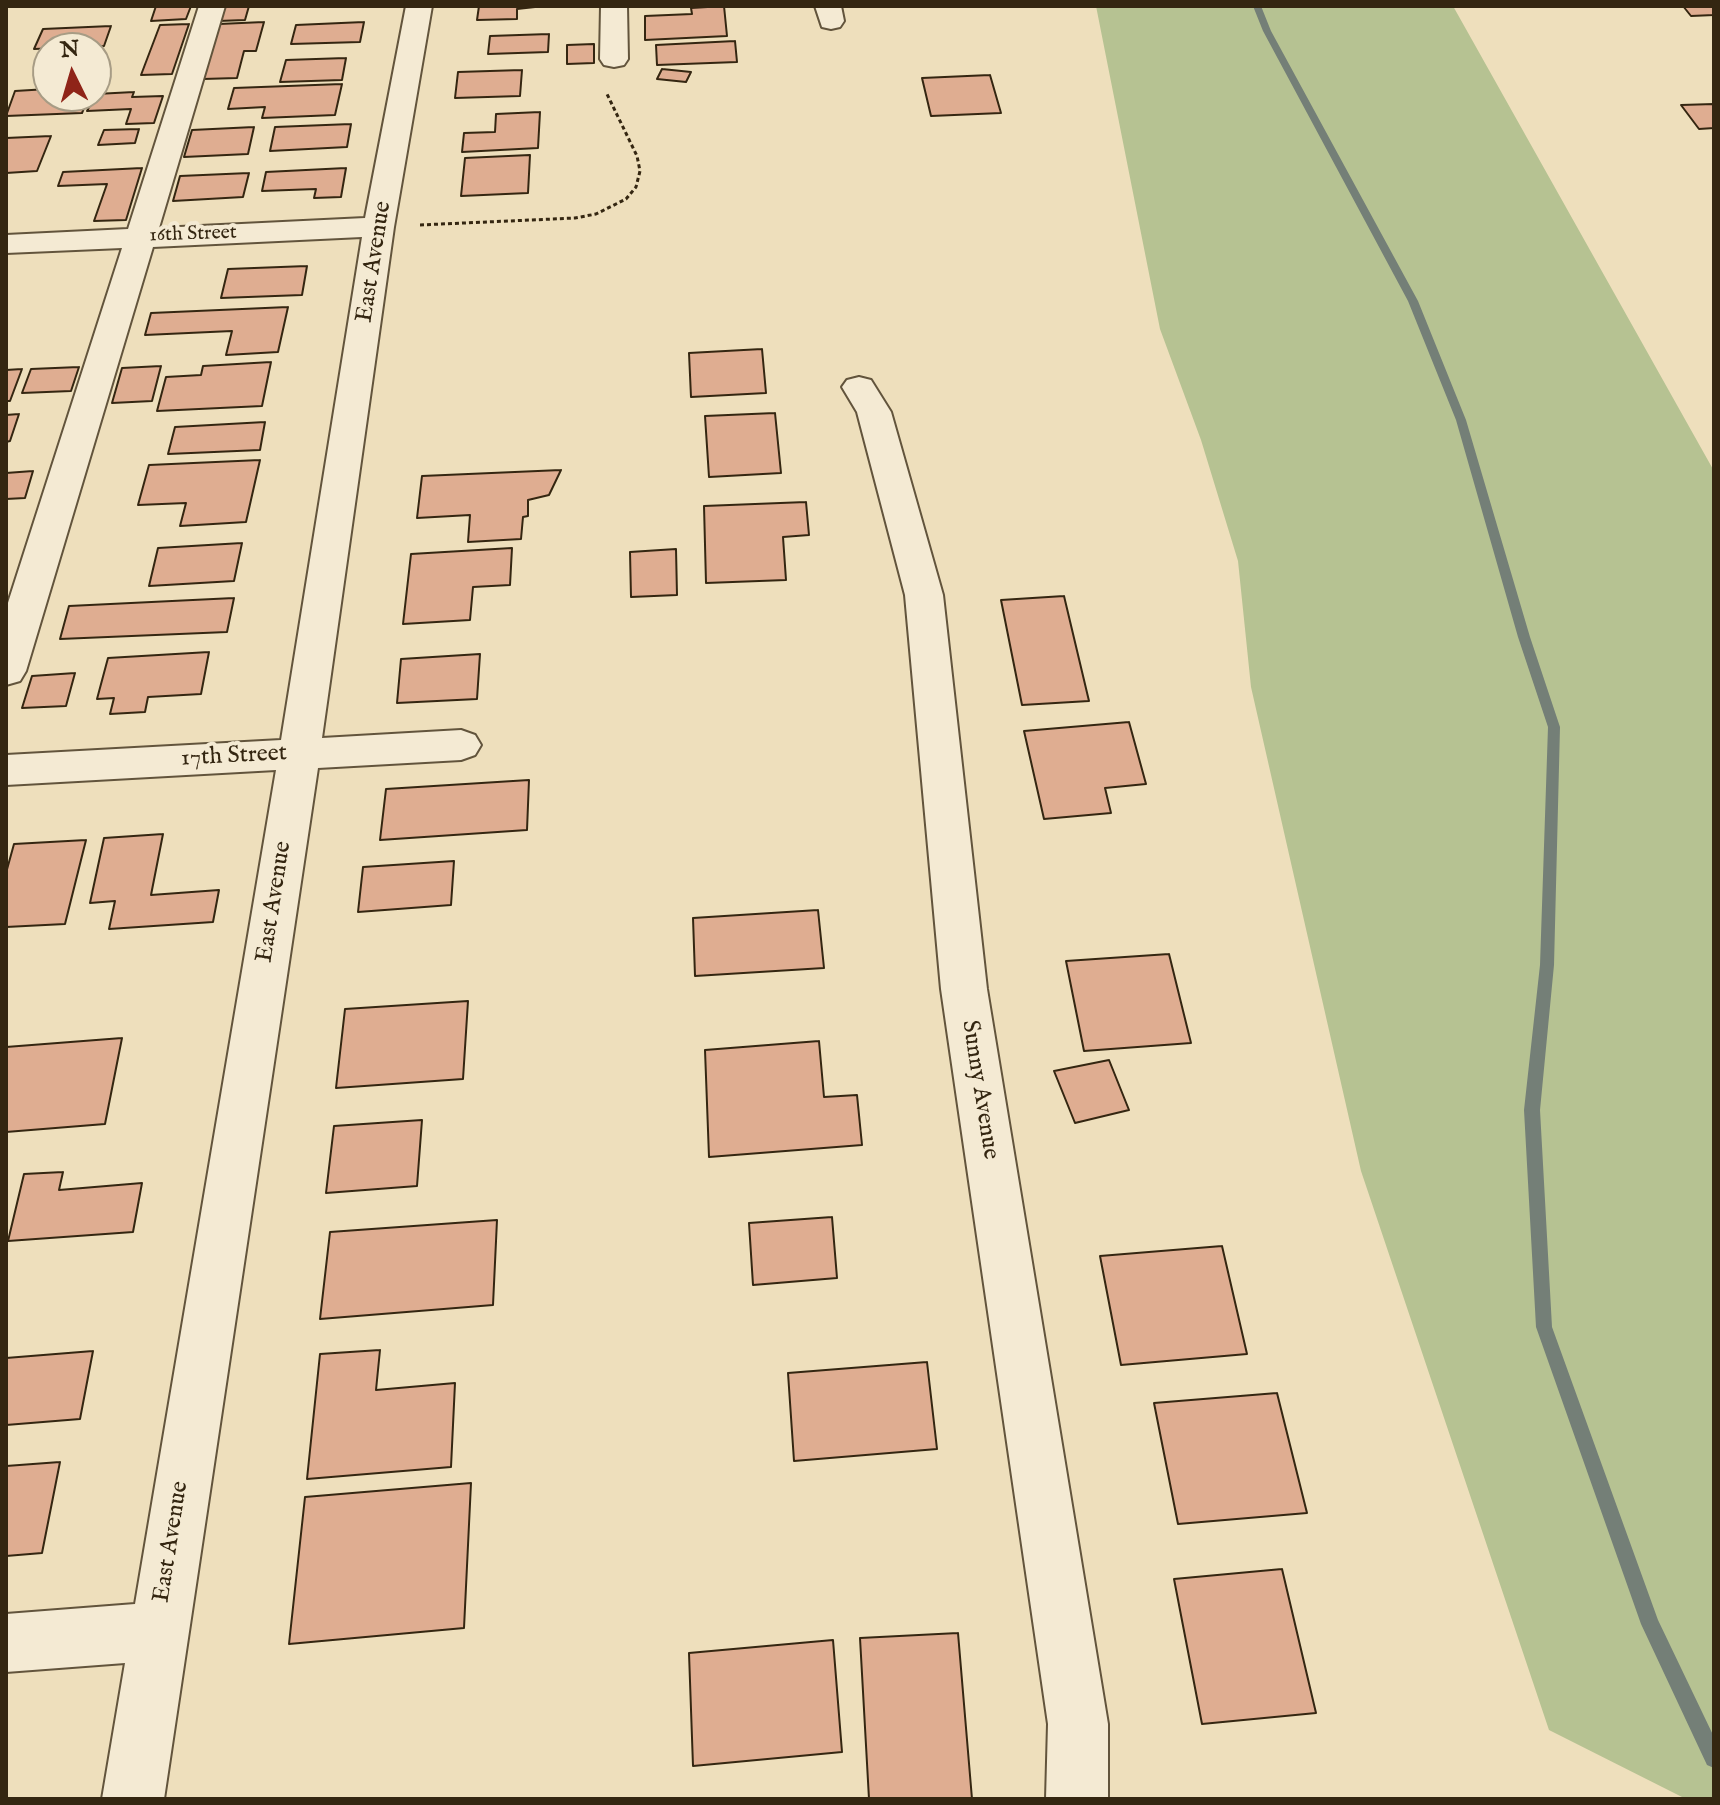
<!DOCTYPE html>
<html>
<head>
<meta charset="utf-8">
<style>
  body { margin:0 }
  #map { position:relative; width:1720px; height:1805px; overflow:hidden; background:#eedfbc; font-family:"IM FELL English",serif }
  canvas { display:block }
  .frame { position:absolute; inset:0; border:8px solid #342611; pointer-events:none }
  .north { position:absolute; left:32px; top:32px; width:80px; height:80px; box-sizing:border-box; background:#f4ead3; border:2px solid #a79c85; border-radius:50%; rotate:355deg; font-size:22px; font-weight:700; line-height:32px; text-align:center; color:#342611 }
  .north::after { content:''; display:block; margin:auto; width:28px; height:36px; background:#8f2418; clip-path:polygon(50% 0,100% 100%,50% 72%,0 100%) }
</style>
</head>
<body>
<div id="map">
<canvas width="1720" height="1805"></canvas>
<div class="frame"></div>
<div class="north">N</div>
</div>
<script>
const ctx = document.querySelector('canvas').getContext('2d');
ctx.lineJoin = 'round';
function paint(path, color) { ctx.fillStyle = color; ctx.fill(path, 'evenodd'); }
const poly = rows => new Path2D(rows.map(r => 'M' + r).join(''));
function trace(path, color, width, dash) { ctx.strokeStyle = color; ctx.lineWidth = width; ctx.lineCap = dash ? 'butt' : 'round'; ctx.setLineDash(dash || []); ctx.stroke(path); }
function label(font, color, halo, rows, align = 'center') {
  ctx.font = font + ' "IM FELL English",serif'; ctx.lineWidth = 8; ctx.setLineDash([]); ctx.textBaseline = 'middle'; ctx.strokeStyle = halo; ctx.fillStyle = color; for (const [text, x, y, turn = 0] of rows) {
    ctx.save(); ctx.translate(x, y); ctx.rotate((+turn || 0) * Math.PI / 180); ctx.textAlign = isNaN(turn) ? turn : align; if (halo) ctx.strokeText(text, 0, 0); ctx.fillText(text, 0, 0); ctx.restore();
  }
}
const green = poly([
  [1096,6,1453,6,1714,471,1714,1799,1686,1799,1549,1730,1361,1171,1251,687,1238,561,1201,440,1160,329]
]);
const stream = poly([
  [1253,6,1261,6,1271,31,1418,301,1466,420,1530,637,1560,727,1554,965,1540,1110,1552,1327,1658,1620,1714,1737,1714,1768,1707,1765,1641,1624,1536,1327,1524,1110,1540,965,1548,727,1518,637,1456,420,1408,301,1263,31,1253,6]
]);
const building = poly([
  [156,6,191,6,186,19,151,21,156,6],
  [223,6,249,6,245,20,218,21,223,6],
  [479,6,544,6,517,9,517,19,477,20,479,6],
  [724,6,727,36,645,40,645,16,692,14,691,8,724,6],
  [1683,6,1714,6,1714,15,1691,16,1683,6],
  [264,22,256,51,244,51,237,78,203,79,219,24,264,22],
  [364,22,360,42,291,44,296,25,364,22],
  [189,24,172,74,141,75,160,25,189,24],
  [111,26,104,46,34,49,43,29,111,26],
  [549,34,548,52,488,54,490,36,549,34],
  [735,41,737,62,657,65,656,45,735,41],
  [594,44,594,63,567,64,567,45,594,44],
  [346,58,342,80,280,82,286,60,346,58],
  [662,69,691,72,686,82,657,79,662,69],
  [522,70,520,96,455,98,458,72,522,70],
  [990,75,1001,113,931,116,922,78,990,75],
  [342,84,335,115,262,118,265,107,228,109,234,88,342,84],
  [48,89,48,96,89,96,82,113,6,116,15,91,48,89],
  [134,92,132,97,163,96,154,123,126,124,131,109,87,111,96,94,134,92],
  [1714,104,1714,128,1699,129,1681,105,1714,104],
  [540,112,538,148,462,152,464,133,495,132,496,114,540,112],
  [351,124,347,147,270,151,275,127,351,124],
  [254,127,248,154,184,157,192,130,254,127],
  [139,129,135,143,98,145,104,130,139,129],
  [51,136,37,171,6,173,6,138,51,136],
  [530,155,528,193,461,196,465,158,530,155],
  [142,168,126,220,94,221,107,184,58,186,63,172,142,168],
  [346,168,341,197,314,198,316,189,262,191,266,172,346,168],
  [249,173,243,197,173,201,180,176,249,173],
  [307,266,302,295,221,298,228,269,307,266],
  [288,307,278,352,226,355,232,331,145,335,151,313,288,307],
  [762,349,766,393,691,397,689,353,762,349],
  [271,362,262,406,157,411,166,377,201,375,203,366,271,362],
  [161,366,152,401,112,403,122,368,161,366],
  [79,367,71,391,22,393,31,369,79,367],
  [22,369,10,401,6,401,6,370,22,369],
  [775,413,781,473,709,477,705,416,775,413],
  [19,414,10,441,6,442,6,415,19,414],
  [265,422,260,450,168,454,175,427,265,422],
  [260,460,246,522,180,526,186,503,138,505,149,465,260,460],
  [561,470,549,495,528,500,528,516,523,517,521,539,468,542,470,515,417,518,422,476,561,470],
  [33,471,25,498,6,499,6,473,33,471],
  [806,502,809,535,783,537,786,580,706,583,704,506,806,502],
  [242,543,234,581,149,586,158,548,242,543],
  [512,548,510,585,473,587,470,620,403,624,411,554,512,548],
  [676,549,677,595,631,597,630,552,676,549],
  [1064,596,1089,701,1022,705,1001,600,1064,596],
  [234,598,227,632,60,639,69,606,234,598],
  [209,652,201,694,148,697,145,712,110,714,114,698,97,699,108,658,209,652],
  [480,654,477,699,397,703,401,659,480,654],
  [75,673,66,706,22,708,32,676,75,673],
  [1129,722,1146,784,1105,788,1111,813,1044,819,1024,731,1129,722],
  [529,780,527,830,380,840,386,789,529,780],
  [163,834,151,895,219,890,213,922,109,929,115,901,90,903,104,838,163,834],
  [86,840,65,924,6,927,6,873,14,844,86,840],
  [454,861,451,905,358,912,363,867,454,861],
  [818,910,824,968,695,976,693,918,818,910],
  [1169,954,1191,1043,1084,1051,1066,961,1169,954],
  [468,1001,463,1079,336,1088,345,1009,468,1001],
  [122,1038,105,1124,6,1132,6,1047,122,1038],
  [819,1041,824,1097,857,1095,862,1145,709,1157,705,1050,819,1041],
  [1109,1060,1129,1110,1075,1123,1054,1071,1109,1060],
  [422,1120,417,1186,326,1193,334,1126,422,1120],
  [63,1172,59,1190,142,1183,133,1232,8,1241,24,1174,63,1172],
  [832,1217,837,1278,753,1285,749,1223,832,1217],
  [497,1220,493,1305,320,1319,330,1232,497,1220],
  [1222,1246,1247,1354,1121,1365,1100,1256,1222,1246],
  [380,1350,376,1390,455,1383,451,1467,307,1479,320,1354,380,1350],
  [93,1351,80,1419,6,1425,6,1358,93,1351],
  [927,1362,937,1449,794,1461,788,1373,927,1362],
  [1277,1393,1307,1513,1178,1524,1154,1403,1277,1393],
  [60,1462,42,1553,6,1556,6,1466,60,1462],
  [471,1483,464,1628,289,1644,305,1497,471,1483],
  [1282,1569,1316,1713,1202,1724,1174,1579,1282,1569],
  [958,1633,972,1799,869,1799,860,1638,958,1633],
  [833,1640,842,1752,693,1766,689,1653,833,1640]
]);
const path = poly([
  [420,225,575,218,596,214,626,199,636,187,640,171,637,156,606,92]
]);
const minor = poly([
  [199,6,225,6,159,228,365,218,406,6,432,6,394,227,322,738,461,730,475,735,481,745,475,755,461,760,318,768,164,1799,102,1799,125,1663,6,1672,6,1614,135,1604,276,770,6,785,6,755,281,740,362,237,153,247,26,671,20,681,6,685,6,609,122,248,6,253,6,235,128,229,199,6],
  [601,6,627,6,628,59,624,65,614,67,604,65,600,59,601,6],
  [815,6,841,6,844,21,840,27,831,29,822,27,815,6],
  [859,377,871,380,891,412,943,595,987,989,1108,1724,1108,1799,1046,1799,1048,1724,941,989,905,595,857,412,842,387,847,380,859,377]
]);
const farStreetnames = [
  ["16th Street",193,235,-2]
];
const streetNames = [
  ["East Avenue",375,262,-81],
  ["17th Street",234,757,-3],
  ["East Avenue",275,902,-81],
  ["Sunny Avenue",979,1090,81],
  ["East Avenue",172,1542,-81]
];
paint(green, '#b6c292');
paint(stream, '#747f77');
paint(building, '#dfad91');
trace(building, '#342611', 2);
trace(minor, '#62543c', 4);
trace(path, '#342611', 3, [4, 3]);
paint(minor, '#f4ead3');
label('20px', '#342611', '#f4ead3', farStreetnames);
label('24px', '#342611', '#f4ead3', streetNames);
</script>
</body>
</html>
